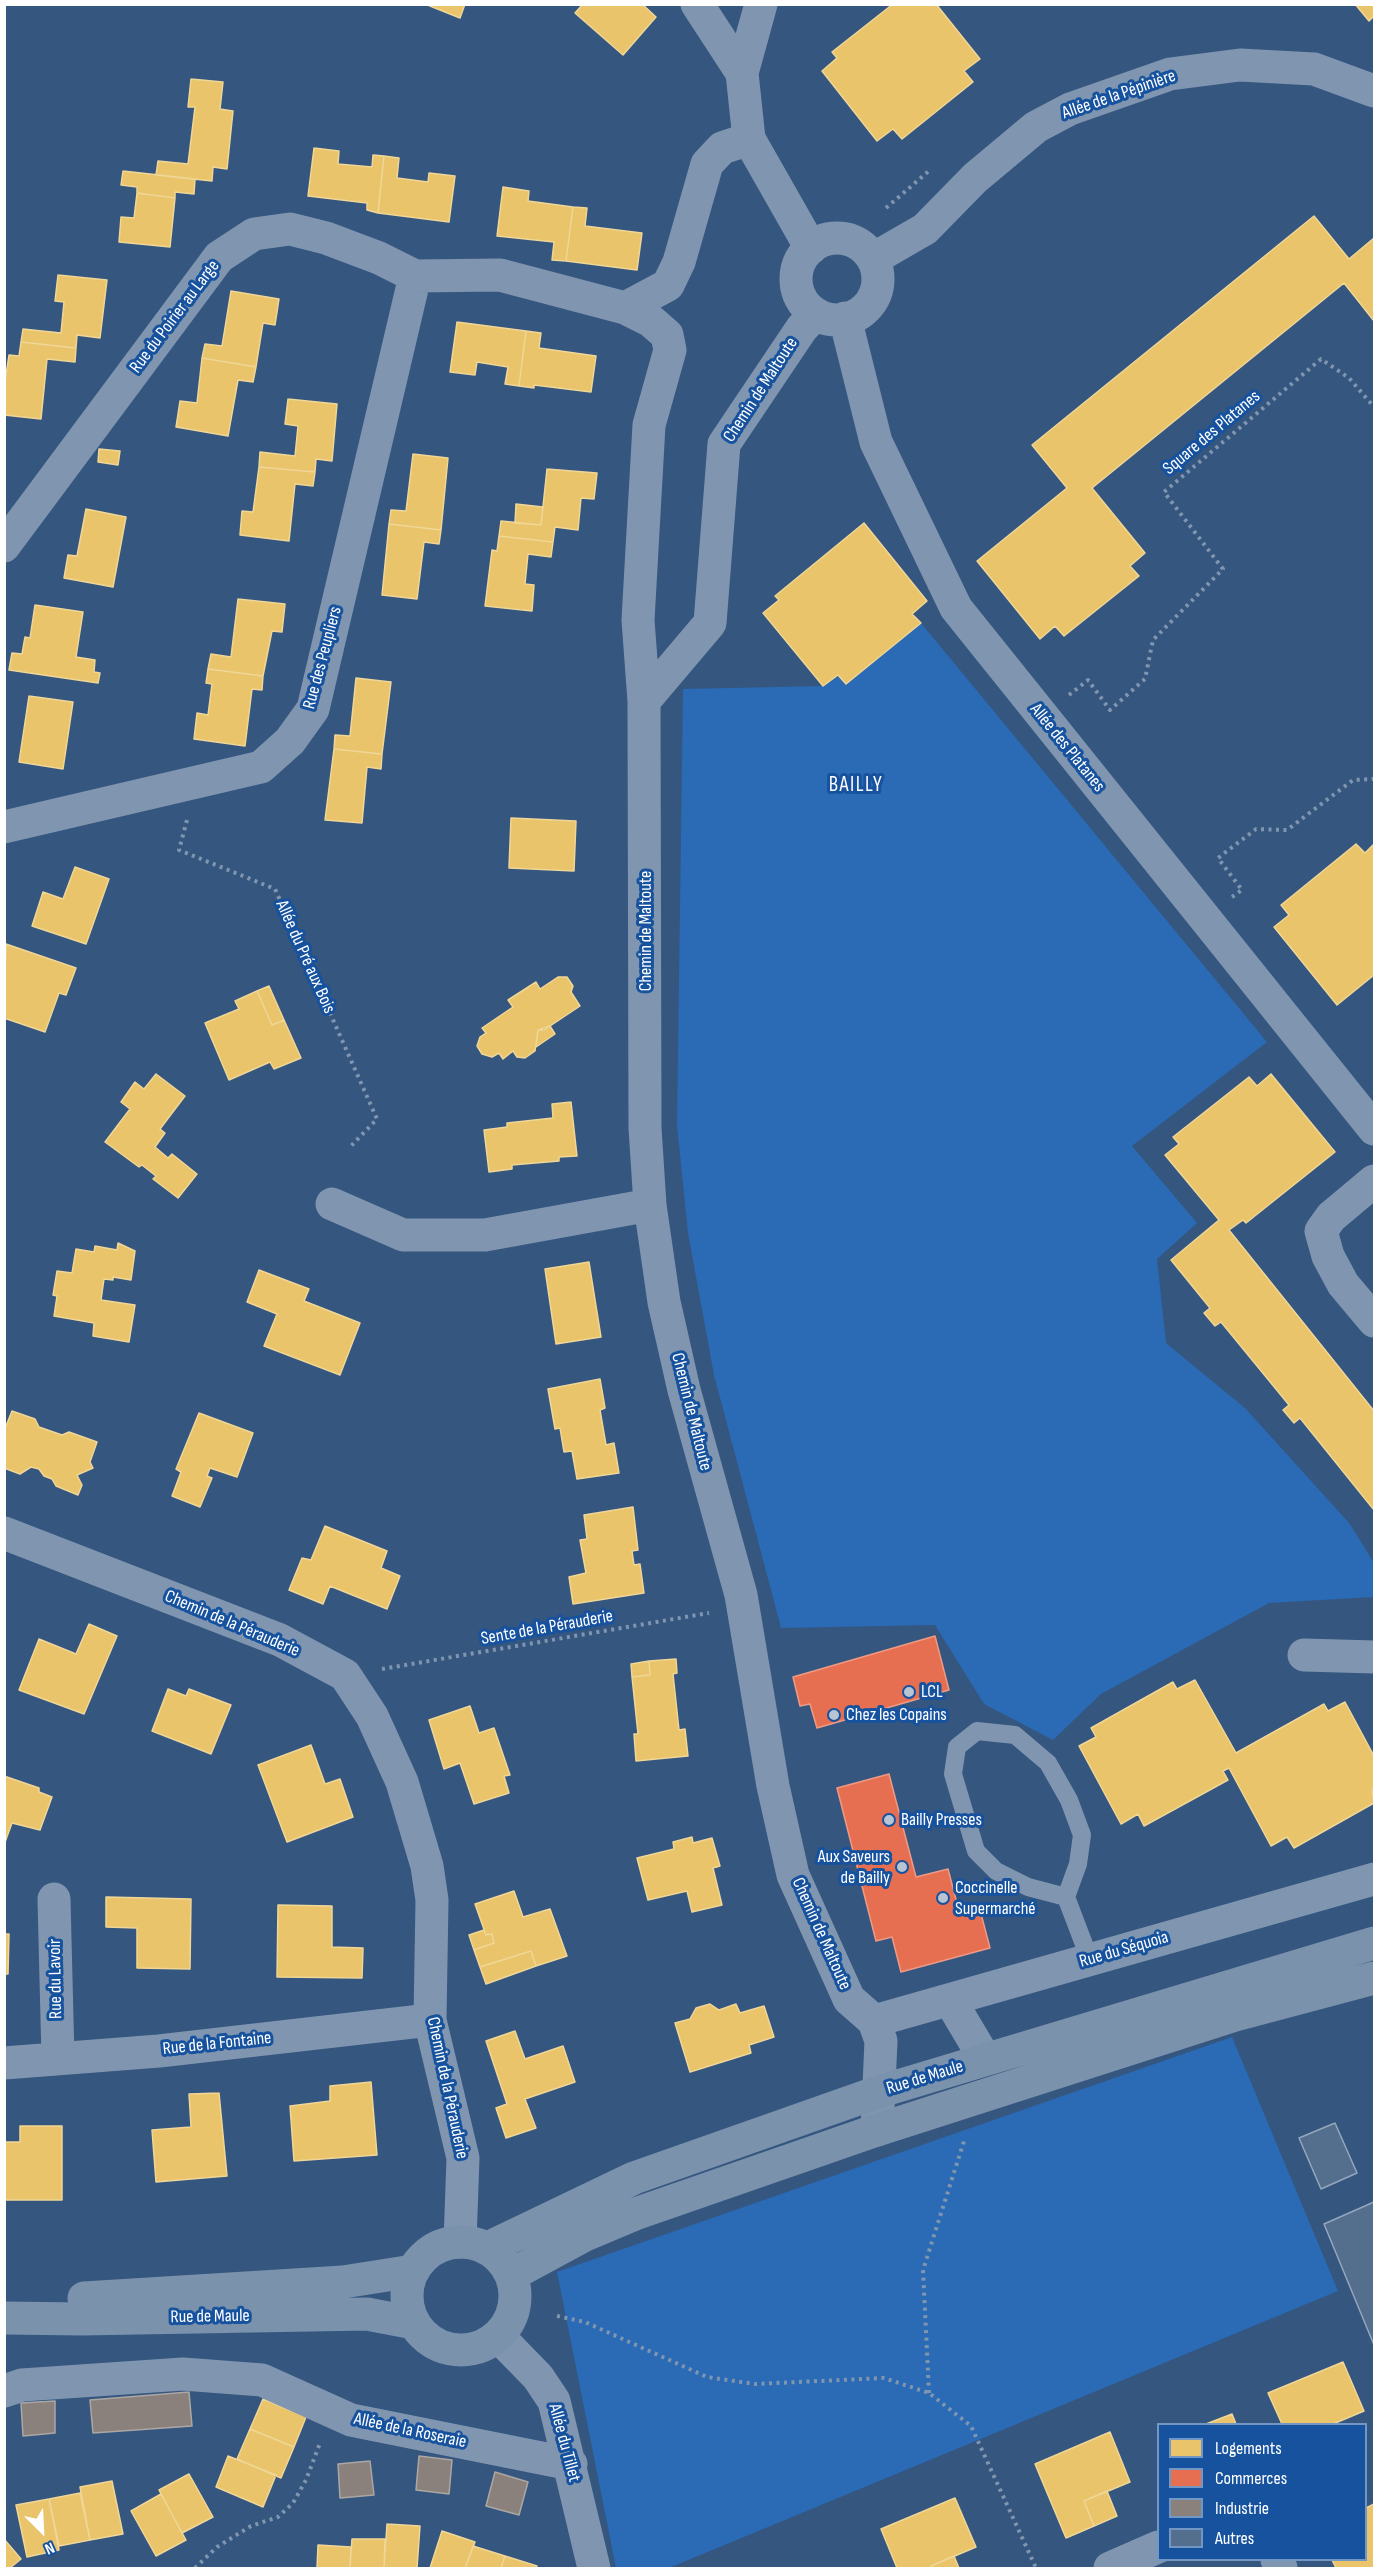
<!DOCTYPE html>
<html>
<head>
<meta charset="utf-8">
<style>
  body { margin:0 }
  #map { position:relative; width:1379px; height:2573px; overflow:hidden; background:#35567f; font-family:"Sofia Sans Condensed",sans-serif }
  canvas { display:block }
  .frame { position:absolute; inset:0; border:6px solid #fff; pointer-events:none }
  .legend { position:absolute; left:1157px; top:2423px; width:210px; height:138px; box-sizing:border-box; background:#16529e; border:2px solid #7397c5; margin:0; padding:8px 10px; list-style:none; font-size:18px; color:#fff }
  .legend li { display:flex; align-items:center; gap:12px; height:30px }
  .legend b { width:30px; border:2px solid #7397c5 }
  .north { position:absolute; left:12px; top:2501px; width:60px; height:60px; -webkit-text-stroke:4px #16529e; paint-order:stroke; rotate:156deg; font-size:16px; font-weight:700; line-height:24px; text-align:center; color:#fff }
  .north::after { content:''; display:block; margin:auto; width:21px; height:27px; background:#fff; clip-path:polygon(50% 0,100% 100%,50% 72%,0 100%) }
</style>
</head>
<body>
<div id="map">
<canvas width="1379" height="2573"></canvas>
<div class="frame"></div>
<ul class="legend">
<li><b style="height:16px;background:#e9c46a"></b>Logements</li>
<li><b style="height:16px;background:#e76f51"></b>Commerces</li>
<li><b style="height:16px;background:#8a817c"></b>Industrie</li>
<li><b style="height:16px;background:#546e8e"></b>Autres</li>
</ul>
<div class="north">N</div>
</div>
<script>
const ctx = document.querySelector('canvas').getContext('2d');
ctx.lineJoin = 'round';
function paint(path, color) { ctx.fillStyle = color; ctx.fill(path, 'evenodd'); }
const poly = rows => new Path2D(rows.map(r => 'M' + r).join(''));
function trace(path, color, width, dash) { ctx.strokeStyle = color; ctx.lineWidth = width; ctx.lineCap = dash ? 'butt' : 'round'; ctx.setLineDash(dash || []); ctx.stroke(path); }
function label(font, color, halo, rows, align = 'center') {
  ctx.font = font + ' "Sofia Sans Condensed",sans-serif'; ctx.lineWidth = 6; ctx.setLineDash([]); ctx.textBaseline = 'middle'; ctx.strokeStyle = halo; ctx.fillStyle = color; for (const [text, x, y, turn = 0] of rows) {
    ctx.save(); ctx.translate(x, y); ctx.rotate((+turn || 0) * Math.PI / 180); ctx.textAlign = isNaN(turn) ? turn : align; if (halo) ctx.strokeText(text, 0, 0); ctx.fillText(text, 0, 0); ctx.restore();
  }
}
const green = poly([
  [921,623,1267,1042,1132,1146,1197,1223,1157,1259,1166,1343,1245,1408,1350,1524,1374,1563,1374,1597,1269,1603,1101,1694,1053,1740,984,1704,935,1625,781,1628,714,1375,688,1233,677,1125,683,689,823,686],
  [1232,2037,1338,2291,669,2568,616,2568,557,2272]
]);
const homes = poly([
  [425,4,465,4,460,18,425,4],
  [583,4,642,4,656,17,623,55,575,13,583,4],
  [893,4,936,4,980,59,964,71,973,82,902,139,893,129,877,141,822,71,837,58,832,52,893,4],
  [1355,4,1374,4,1374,16,1369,21,1355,4],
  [191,79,223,82,220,109,233,111,227,169,213,167,212,181,156,175,158,161,188,164,195,107,188,107,191,79],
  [314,148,339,151,338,164,372,167,373,155,384,156,378,213,367,210,367,203,308,196,314,148],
  [384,156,399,158,397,178,428,182,429,173,455,176,449,222,378,213,384,156],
  [123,171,195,179,194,194,175,192,175,198,137,193,137,187,121,185,123,171],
  [503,187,529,191,528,201,573,207,566,261,552,260,554,242,497,236,503,187],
  [137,193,175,198,170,247,119,242,121,217,134,218,137,193],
  [573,207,587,208,585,226,642,233,637,270,566,261,573,207],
  [1314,216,1349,259,1374,238,1374,321,1344,283,1092,488,1145,553,1130,566,1139,576,1064,636,1055,626,1040,639,977,561,1067,488,1032,445,1314,216],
  [58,275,107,280,100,338,77,335,76,348,21,342,23,329,61,333,64,302,55,301,58,275],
  [231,291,279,299,275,325,263,323,256,367,202,358,205,344,222,346,231,291],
  [457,322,526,331,519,386,505,384,508,367,477,362,475,375,450,372,457,322],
  [526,331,541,333,539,348,596,356,591,392,534,385,534,388,519,386,526,331],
  [21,342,76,348,75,362,47,359,41,419,4,415,4,388,9,355,19,356,21,342],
  [202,358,256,367,253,382,238,380,228,436,176,427,180,401,197,403,202,358],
  [288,399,337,404,332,461,316,459,315,472,259,467,260,452,295,456,298,426,285,424,288,399],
  [99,449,120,451,118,465,98,462,99,449],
  [413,454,448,458,441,530,389,524,391,510,406,511,413,454],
  [259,467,315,472,313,486,295,484,289,541,240,535,242,511,253,512,259,467],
  [547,469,597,473,594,499,581,498,578,530,555,527,553,542,499,536,501,521,541,525,547,469],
  [516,504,543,507,541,525,515,523,516,504],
  [86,509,126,517,113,587,64,578,68,555,77,556,86,509],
  [864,523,927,601,912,614,921,623,846,684,838,675,823,686,763,613,779,600,775,596,864,523],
  [389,524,441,530,439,544,424,542,417,599,382,595,389,524],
  [499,536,553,542,551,557,528,554,525,584,534,585,532,611,485,606,492,550,497,551,499,536],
  [238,599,285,604,282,632,272,631,263,676,208,669,211,654,231,657,238,599],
  [35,605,83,612,76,657,95,660,94,672,100,673,98,683,9,670,12,653,22,654,25,637,30,638,35,605],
  [208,669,263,676,262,690,252,689,245,746,194,739,197,713,208,715,212,684,206,683,208,669],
  [356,678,391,682,382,754,334,749,335,735,350,736,356,678],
  [29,696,73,702,63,769,19,762,29,696],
  [334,749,382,754,381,769,367,767,362,823,325,820,334,749],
  [511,818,576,821,574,871,509,868,511,818],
  [1356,844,1365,853,1374,844,1374,975,1337,1005,1274,927,1289,915,1281,905,1356,844],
  [75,867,109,879,86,944,32,926,43,892,63,899,75,867],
  [6,944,76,968,66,995,59,993,45,1032,4,1018,6,944],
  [558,977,567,977,573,986,571,992,580,1006,544,1030,538,1030,535,1051,525,1058,517,1057,513,1051,503,1059,499,1053,492,1057,482,1054,477,1046,480,1037,486,1033,482,1028,513,1007,508,1000,536,982,540,989,558,977],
  [269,986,284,1020,272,1025,257,991,269,986],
  [257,991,272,1025,284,1020,301,1058,274,1069,270,1062,229,1080,205,1023,239,1009,235,1001,257,991],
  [550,1026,555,1034,536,1047,538,1030,550,1026],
  [156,1074,185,1096,160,1129,165,1133,155,1147,168,1158,172,1154,197,1174,178,1198,153,1179,156,1176,142,1165,139,1167,105,1142,130,1109,121,1102,135,1082,144,1089,156,1074],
  [1271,1074,1335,1152,1246,1223,1243,1220,1229,1230,1374,1411,1374,1510,1300,1418,1294,1423,1283,1410,1289,1405,1221,1322,1215,1326,1204,1313,1210,1308,1171,1260,1219,1220,1165,1155,1179,1144,1173,1137,1249,1077,1257,1086,1271,1074],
  [571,1102,577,1156,559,1157,559,1161,512,1165,512,1169,489,1172,484,1130,507,1127,507,1123,553,1118,552,1104,571,1102],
  [118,1243,135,1251,131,1280,113,1277,113,1280,104,1279,101,1300,135,1305,129,1342,93,1336,94,1323,54,1316,57,1296,53,1295,57,1271,72,1273,76,1249,94,1252,95,1246,117,1250,118,1243],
  [589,1262,601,1337,556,1344,545,1269,589,1262],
  [259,1270,309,1289,304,1301,360,1323,340,1375,264,1346,277,1314,247,1302,259,1270],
  [600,1379,605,1408,600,1410,606,1445,614,1443,619,1473,577,1479,572,1451,564,1452,560,1428,555,1429,548,1389,600,1379],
  [12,1411,35,1419,39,1427,62,1435,69,1432,97,1442,90,1462,93,1468,77,1475,82,1485,78,1495,56,1486,52,1479,44,1476,39,1469,31,1467,20,1474,4,1468,4,1431,12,1411],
  [199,1413,253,1433,237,1477,210,1468,207,1476,212,1478,200,1507,172,1496,181,1472,176,1469,199,1413],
  [633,1507,638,1550,632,1551,634,1565,640,1564,644,1593,573,1604,569,1577,586,1573,580,1540,587,1539,584,1515,633,1507],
  [325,1526,387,1551,381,1568,400,1576,387,1609,330,1586,323,1604,289,1590,302,1558,311,1560,325,1526],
  [89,1624,117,1636,84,1714,19,1690,39,1639,76,1654,89,1624],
  [676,1659,677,1673,673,1674,679,1730,685,1729,688,1756,636,1761,634,1734,638,1734,632,1677,650,1675,649,1661,676,1659],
  [649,1661,650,1675,632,1677,631,1664,649,1661],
  [1195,1680,1236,1753,1324,1704,1328,1711,1345,1702,1374,1756,1374,1788,1372,1790,1374,1803,1294,1848,1287,1837,1271,1846,1229,1768,1223,1771,1228,1780,1144,1826,1138,1814,1121,1824,1079,1746,1096,1737,1091,1728,1173,1682,1177,1689,1195,1680],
  [168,1689,186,1696,189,1689,231,1705,211,1754,152,1731,168,1689],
  [470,1706,479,1733,494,1728,510,1775,504,1776,509,1793,474,1804,460,1763,444,1769,429,1720,470,1706],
  [311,1745,325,1784,340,1779,353,1817,287,1842,258,1765,311,1745],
  [4,1776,39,1788,39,1792,52,1797,40,1830,12,1823,4,1845,4,1776],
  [692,1837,693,1843,712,1838,720,1866,713,1868,722,1905,692,1912,687,1891,648,1900,637,1858,674,1849,673,1842,692,1837],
  [514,1891,523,1917,550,1909,567,1956,536,1966,531,1951,480,1967,474,1950,494,1943,492,1934,486,1935,475,1904,514,1891],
  [106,1897,191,1899,190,1969,137,1968,137,1928,106,1927,106,1897],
  [278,1905,332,1906,332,1947,363,1948,362,1978,277,1977,278,1905],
  [484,1930,486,1935,492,1934,494,1943,474,1950,469,1935,484,1930],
  [4,1934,9,1934,8,1974,4,1974,4,1934],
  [531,1951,536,1966,486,1984,480,1967,531,1951],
  [710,2004,719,2010,736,2004,740,2013,764,2006,774,2037,749,2045,751,2053,690,2072,675,2023,690,2019,696,2008,710,2004],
  [515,2031,525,2059,563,2046,575,2082,525,2099,536,2128,506,2138,496,2108,507,2104,486,2041,515,2031],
  [371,2082,377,2155,294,2161,290,2106,330,2101,330,2086,371,2082],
  [219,2093,227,2176,156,2182,152,2130,191,2127,189,2094,219,2093],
  [20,2126,62,2126,62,2200,4,2200,4,2142,20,2142,20,2126],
  [1343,2362,1364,2411,1333,2424,1282,2424,1268,2393,1343,2362],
  [263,2399,306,2417,294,2447,250,2429,263,2399],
  [1232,2414,1236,2424,1206,2424,1232,2414],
  [250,2429,294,2447,281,2478,237,2459,250,2429],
  [1110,2432,1130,2482,1084,2501,1094,2526,1066,2538,1035,2464,1110,2432],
  [228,2456,276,2475,263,2507,216,2487,228,2456],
  [189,2474,213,2517,182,2533,159,2490,189,2474],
  [112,2481,123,2534,90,2540,80,2487,112,2481],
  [1107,2491,1117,2516,1094,2526,1084,2501,1107,2491],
  [80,2493,90,2540,59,2546,49,2499,80,2493],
  [161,2494,186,2540,156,2556,131,2511,161,2494],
  [955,2498,976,2547,931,2566,932,2568,897,2568,881,2529,955,2498],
  [49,2499,59,2550,27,2557,16,2505,49,2499],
  [1374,2504,1374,2568,1336,2568,1332,2560,1366,2560,1366,2508,1374,2504],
  [387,2524,420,2526,417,2568,384,2568,387,2524],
  [442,2531,475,2542,465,2568,430,2568,442,2531],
  [4,2539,21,2559,10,2568,4,2568,4,2539],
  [352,2539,385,2539,384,2568,350,2568,352,2539],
  [318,2545,351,2547,350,2568,317,2568,318,2545],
  [473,2546,505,2556,501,2568,465,2568,473,2546],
  [505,2556,537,2566,536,2568,501,2568,505,2556],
  [954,2556,959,2568,932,2568,931,2566,954,2556]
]);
const shops = poly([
  [935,1636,949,1690,817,1728,810,1704,800,1706,793,1677,935,1636],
  [889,1774,916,1877,948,1869,959,1911,979,1906,990,1948,901,1972,892,1937,876,1941,837,1788,889,1774]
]);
const industry = poly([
  [189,2392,192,2426,93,2433,90,2400,189,2392],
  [55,2401,55,2433,23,2436,21,2403,55,2401],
  [419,2456,452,2460,449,2494,416,2490,419,2456],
  [370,2461,374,2495,340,2498,338,2464,370,2461],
  [495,2472,528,2482,519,2515,486,2506,495,2472]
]);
const building = poly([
  [1335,2123,1357,2173,1321,2189,1299,2138,1335,2123],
  [1374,2202,1374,2345,1324,2224,1374,2202]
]);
const path = poly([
  [886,208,930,170],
  [1069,695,1088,680,1110,710,1145,679,1153,640,1223,569,1164,492,1321,359,1349,378,1374,407],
  [187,820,179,850,275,889,377,1119,351,1146],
  [1232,897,1242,890,1218,858,1256,829,1287,830,1353,780,1374,779],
  [382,1669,709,1613],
  [557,2316,585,2322,707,2377,755,2384,884,2378,929,2393,971,2426,1036,2568],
  [929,2393,923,2270,965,2138],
  [195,2568,217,2547,251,2526,278,2517,293,2503,306,2480,320,2443]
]);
const lane = poly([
  [1066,1897,1028,1887,996,1871,976,1851,953,1774,957,1747,977,1731,1015,1735,1048,1763,1069,1800,1082,1835,1078,1864,1066,1897,1090,1960]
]);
const street = poly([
  [697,4,742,73],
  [761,4,742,73,749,139,811,248],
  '796 279a41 41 0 1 1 82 0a41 41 0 1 1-82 0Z',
  [873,259,925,229,975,178,1036,127,1070,109,1170,74,1240,65,1314,69,1374,91],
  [625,308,668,285,679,262,707,164,722,148,749,139],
  [845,318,876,442,956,608,1374,1129],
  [4,546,219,257,254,234,290,229,326,238,379,258,415,276,500,275,625,308,651,321,667,335,670,350,649,425,638,620,644,701,645,1128,650,1205,664,1302,684,1390,741,1595,773,1786,793,1875,849,1999,874,2021,881,2041,877,2130],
  [644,701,710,623,724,444,802,328,816,314],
  [4,827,261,767,290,741,313,709,415,276],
  [1374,1181,1331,1217,1321,1231,1328,1256,1343,1284,1374,1321],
  [332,1204,403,1235,485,1235,650,1205],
  [4,1533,280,1640,345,1675,372,1716,402,1782,427,1866,432,1900,430,2020,463,2158,460,2242],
  [1304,1655,1374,1657],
  [54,1899,58,2059],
  [950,2000,985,2059],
  [874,2021,1374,1879],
  [4,2063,159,2051,430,2020],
  [498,2336,538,2377,554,2401,594,2568],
  [4,2391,22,2385,183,2374,262,2380,351,2420,571,2464],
  [1277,2560,1281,2568],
  [1110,2568,1158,2547]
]);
const secondary = poly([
  '407 2296a54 54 0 1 1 108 0a54 54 0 1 1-108 0Z',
  [488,2248,634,2178,878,2092,1374,1943],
  [511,2275,585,2235,635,2214,877,2130,1235,2015,1374,1978],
  [84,2298,343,2282,413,2271],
  [4,2318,82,2319,367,2314,414,2323]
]);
const markers = [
  [909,1692,6,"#b8c4d2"],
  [834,1715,6,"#b8c4d2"],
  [889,1820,6,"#b8c4d2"],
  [902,1867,6,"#b8c4d2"],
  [943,1898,6,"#b8c4d2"]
];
const streetNames = [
  ["Allée de la Pépinière",1119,95,-19],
  ["Rue du Poirier au Large",175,317,-53],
  ["Chemin de Maltoute",761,390,-57],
  ["Square des Platanes",1212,433,-40],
  ["Rue des Peupliers",323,658,-75],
  ["Allée des Platanes",1067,748,51],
  ["Chemin de Maltoute",646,931,-90],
  ["Allée du Pré aux Bois",305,957,66],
  ["Chemin de Maltoute",691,1412,76],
  ["Chemin de la Pérauderie",232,1624,23],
  ["Sente de la Pérauderie",547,1628,-10],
  ["Chemin de Maltoute",821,1934,66],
  ["Rue du Séquoia",1124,1950,-16],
  ["Rue du Lavoir",56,1979,-91],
  ["Rue de la Fontaine",217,2044,-6],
  ["Rue de Maule",925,2078,-17],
  ["Chemin de la Pérauderie",447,2088,78],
  ["Rue de Maule",210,2317,-1],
  ["Allée de la Roseraie",410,2431,12],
  ["Allée du Tillet",564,2443,75]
];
const poiNames = [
  ["LCL",921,1692],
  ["Chez les Copains",846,1715],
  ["Bailly Presses",901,1820],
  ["Aux Saveurs",890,1857,"right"],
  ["de Bailly",890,1878,"right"],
  ["Coccinelle",955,1888],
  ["Supermarché",955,1909]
];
const quarterNames = [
  ["BAILLY",856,786]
];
paint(green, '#2b6ab4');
paint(homes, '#e9c46a');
trace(homes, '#f0d697', 1.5);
paint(shops, '#e76f51');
trace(shops, '#ee9a85', 1.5);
paint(industry, '#8a817c');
trace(industry, '#ada7a3', 1.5);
paint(building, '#546e8e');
trace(building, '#95a7bd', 1.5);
trace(path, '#8096b0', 4, [3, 4.5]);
trace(lane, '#8096b0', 18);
trace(street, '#8096b0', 33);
trace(secondary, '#7b92ad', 33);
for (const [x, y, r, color] of markers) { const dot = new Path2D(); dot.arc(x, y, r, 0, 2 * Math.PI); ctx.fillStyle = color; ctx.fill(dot); trace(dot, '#16529e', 2); }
label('18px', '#fff', '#16529e', streetNames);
label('18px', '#fff', '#16529e', poiNames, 'left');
ctx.letterSpacing = '1.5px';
label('21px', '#fff', '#16529e', quarterNames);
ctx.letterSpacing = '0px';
</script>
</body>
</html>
